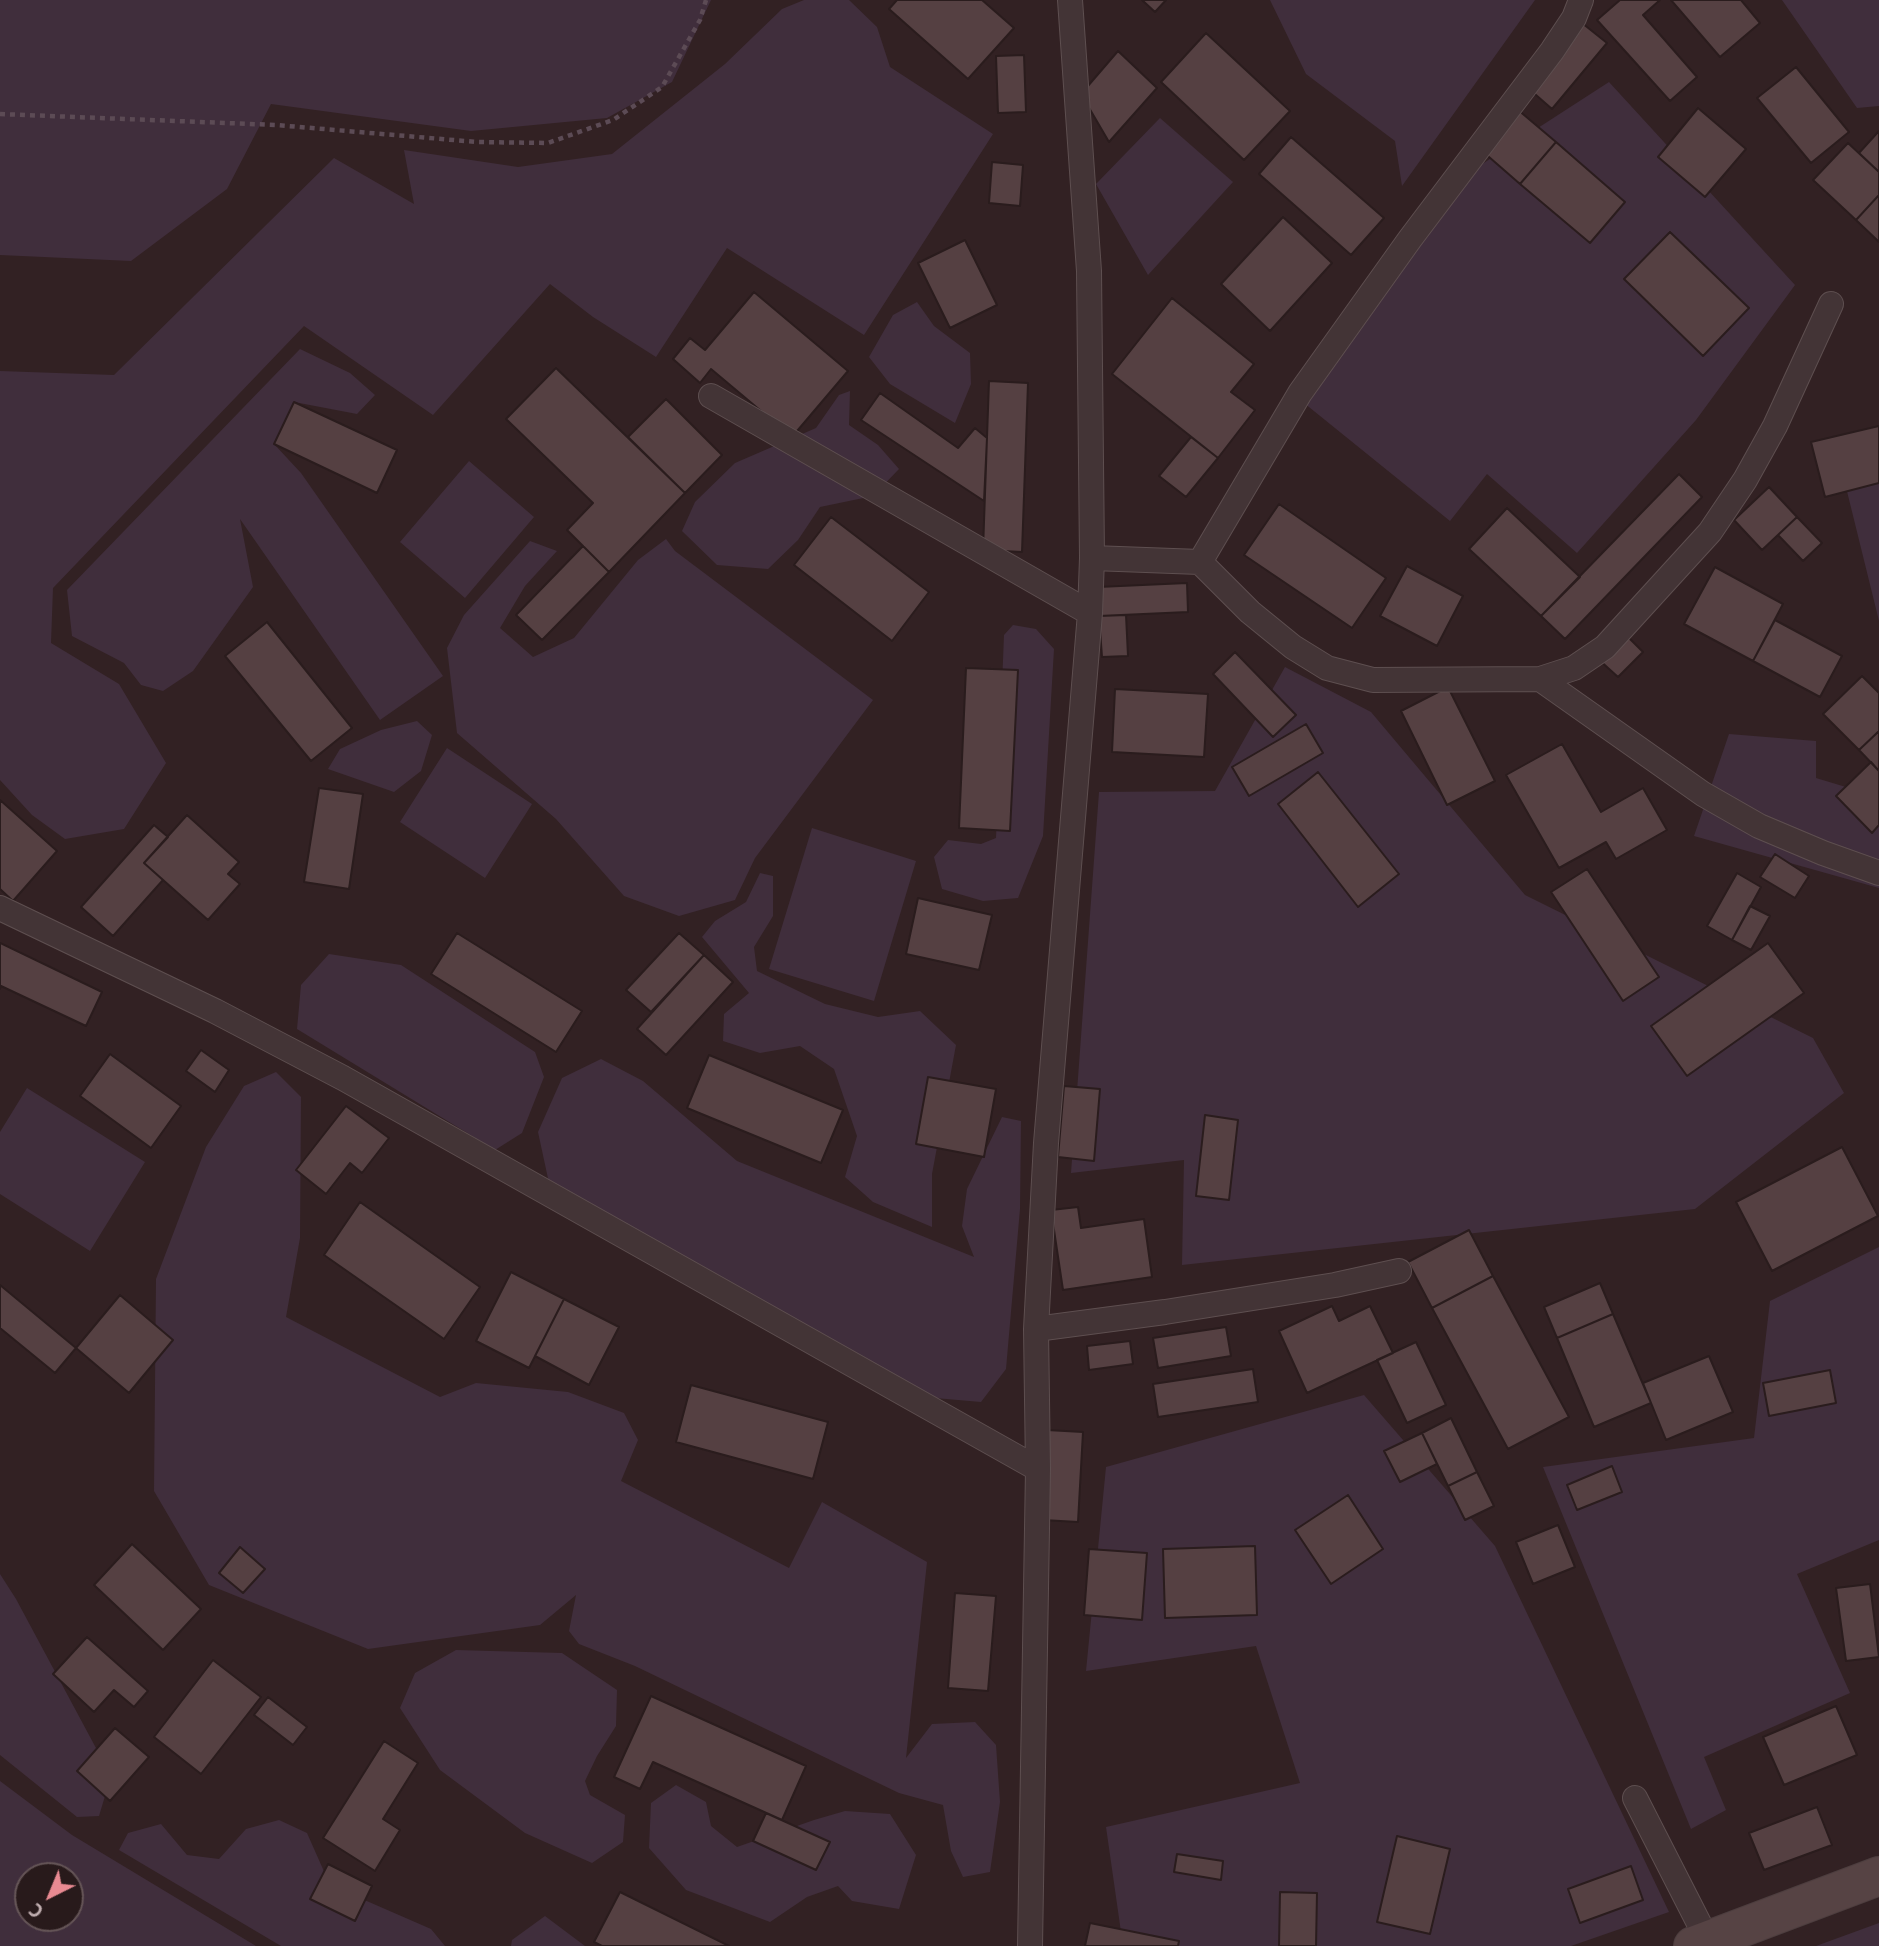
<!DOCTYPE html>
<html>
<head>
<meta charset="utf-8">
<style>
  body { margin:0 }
  #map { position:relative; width:1879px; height:1946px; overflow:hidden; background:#322123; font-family:"PT Sans",sans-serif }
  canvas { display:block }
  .north { position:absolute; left:14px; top:1862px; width:70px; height:70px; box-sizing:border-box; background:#281a1b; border:2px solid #655557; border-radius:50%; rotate:223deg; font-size:19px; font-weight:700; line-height:28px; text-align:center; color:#c0aeb0 }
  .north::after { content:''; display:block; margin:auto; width:24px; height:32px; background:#e98a92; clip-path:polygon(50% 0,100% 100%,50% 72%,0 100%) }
</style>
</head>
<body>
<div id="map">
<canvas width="1879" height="1946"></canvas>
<div class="north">С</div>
</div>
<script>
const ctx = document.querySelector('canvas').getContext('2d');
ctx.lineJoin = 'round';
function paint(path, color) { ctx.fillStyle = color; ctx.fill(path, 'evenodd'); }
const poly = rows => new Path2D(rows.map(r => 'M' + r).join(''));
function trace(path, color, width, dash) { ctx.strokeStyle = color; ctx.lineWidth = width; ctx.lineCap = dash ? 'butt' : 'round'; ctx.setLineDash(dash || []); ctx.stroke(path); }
const green = poly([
  [0,0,711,0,672,82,607,118,471,131,271,104,227,189,131,261,0,255],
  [804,0,849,0,877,27,890,67,993,134,864,335,727,248,656,357,593,317,550,284,433,415,304,326,53,588,51,643,119,684,166,763,124,829,65,839,32,815,0,780,0,371,114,375,334,158,414,204,404,150,518,167,612,154,725,64,782,9],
  [1270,0,1535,0,1402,186,1395,141,1306,74],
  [1782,0,1879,0,1879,106,1857,108],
  [1609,82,1795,285,1696,420,1577,553,1487,474,1450,521,1304,403,1459,179],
  [1160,118,1233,182,1148,275,1096,184],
  [917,302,934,326,970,353,971,384,955,423,890,384,869,357,893,315],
  [300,349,350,373,375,395,357,414,294,402,274,444,301,473,443,676,380,720,240,519,253,587,193,671,163,691,141,685,124,663,72,636,67,590],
  [850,391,849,425,878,445,899,469,873,496,820,507,798,540,768,569,717,565,682,531,695,502,735,463,816,428,839,395],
  [1879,459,1879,621,1841,467],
  [469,461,534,517,465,598,400,542],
  [666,539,675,551,873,700,755,858,735,900,679,916,624,896,556,819,457,733,447,648,464,615,530,541,557,551,525,586,500,628,533,657,574,638,638,560],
  [1013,625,1036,629,1054,649,1043,836,1018,898,983,901,942,889,934,857,948,840,981,844,996,838,1004,635],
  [1285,667,1371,712,1525,895,1813,1038,1844,1093,1695,1209,1182,1265,1184,1160,1071,1173,1099,792,1215,791],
  [417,721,432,735,421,771,394,792,328,769,340,749,381,730],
  [1729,734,1816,741,1816,778,1879,797,1879,888,1694,836],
  [447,748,532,804,485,878,400,822],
  [812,828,916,861,874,1001,769,969],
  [760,873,773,876,773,916,754,947,757,971,825,1004,878,1017,920,1011,956,1045,932,1174,932,1227,873,1202,845,1177,857,1136,834,1069,800,1046,760,1053,723,1041,724,1014,749,993,702,937,715,921,746,902],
  [329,954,401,965,535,1052,544,1077,522,1133,495,1150,297,1029,301,985],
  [601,1059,643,1081,737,1161,974,1257,962,1226,967,1189,1002,1117,1021,1121,1020,1209,1006,1369,981,1402,935,1398,549,1183,538,1132,562,1078],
  [276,1072,301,1097,300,1238,286,1317,440,1397,476,1383,568,1392,624,1413,638,1440,621,1481,789,1568,822,1502,927,1562,906,1758,932,1724,975,1722,996,1745,1000,1802,990,1872,963,1877,951,1851,943,1805,899,1793,635,1666,579,1644,569,1631,576,1595,540,1625,368,1649,209,1585,154,1491,156,1279,206,1147,244,1086],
  [27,1088,145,1162,90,1251,0,1194,0,1132],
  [1879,1247,1879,1540,1797,1574,1850,1693,1704,1757,1726,1810,1691,1829,1543,1467,1754,1438,1770,1301],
  [1364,1395,1495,1546,1669,1912,1571,1946,1123,1946,1106,1827,1300,1783,1256,1646,1086,1671,1106,1467],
  [0,1574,16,1599,111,1776,99,1816,77,1817,0,1755],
  [456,1650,562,1653,617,1690,616,1726,597,1756,585,1781,590,1795,625,1815,623,1842,592,1863,525,1833,440,1770,400,1708,415,1673],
  [0,1781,72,1835,256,1946,0,1946],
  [28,1876,70,1876,70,1918,28,1918],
  [676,1785,706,1802,711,1826,737,1847,814,1820,845,1811,890,1814,916,1855,899,1909,852,1901,838,1886,807,1897,770,1922,686,1890,649,1848,651,1803],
  [279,1820,307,1833,330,1885,431,1929,445,1946,281,1946,119,1850,128,1833,161,1824,187,1855,219,1859,246,1829],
  [545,1916,585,1946,511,1946,512,1940],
  [1879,1923,1879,1946,1816,1946]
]);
const building = poly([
  [897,0,982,0,1014,28,968,79,889,9,897,0],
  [1142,0,1166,0,1155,12,1142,0],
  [1620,0,1660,0,1643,15,1697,77,1670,101,1597,20,1620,0],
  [1671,0,1741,0,1760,23,1720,57,1671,0],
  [1582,23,1607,43,1552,109,1528,88,1582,23],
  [1206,33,1290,111,1244,160,1161,82,1206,33],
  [1118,51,1157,88,1109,142,1081,94,1118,51],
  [1024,55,1026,112,998,113,996,56,1024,55],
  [1796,67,1849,132,1811,163,1757,98,1796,67],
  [1698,108,1746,149,1705,197,1658,157,1698,108],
  [1517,109,1556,142,1520,184,1481,150,1517,109],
  [1879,131,1879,172,1859,153,1879,131],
  [1291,137,1384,218,1351,255,1259,174,1291,137],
  [1556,142,1625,202,1590,243,1520,184,1556,142],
  [1848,143,1879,172,1879,195,1856,220,1813,180,1848,143],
  [992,162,1023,165,1020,206,989,203,992,162],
  [1879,195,1879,242,1856,220,1879,195],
  [1283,217,1332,263,1270,331,1221,284,1283,217],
  [1670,232,1749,308,1703,356,1624,279,1670,232],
  [965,240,997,305,950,328,918,263,965,240],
  [754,292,848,371,792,437,711,369,700,383,673,359,690,338,705,350,754,292],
  [1172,298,1254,364,1231,392,1255,410,1218,458,1112,374,1172,298],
  [556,368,685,493,609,572,567,530,593,503,506,419,556,368],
  [989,381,1028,383,1022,552,983,550,989,381],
  [880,393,958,448,975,428,987,438,984,501,861,420,880,393],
  [666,399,722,455,685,493,628,437,666,399],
  [294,402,397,450,377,493,274,444,294,402],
  [1879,426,1879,483,1825,497,1811,442,1879,426],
  [1191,437,1218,458,1186,497,1159,476,1191,437],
  [1679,474,1702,497,1565,639,1541,616,1679,474],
  [1769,487,1797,517,1762,550,1734,520,1769,487],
  [1279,504,1386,578,1352,628,1244,555,1279,504],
  [1507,508,1580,577,1541,616,1469,549,1507,508],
  [831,517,929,592,892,641,794,565,831,517],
  [1797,517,1822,543,1803,561,1778,535,1797,517],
  [583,546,609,572,542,640,516,615,583,546],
  [1407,566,1463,596,1437,646,1380,616,1407,566],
  [1715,567,1783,604,1753,661,1684,624,1715,567],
  [1187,583,1188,612,1099,616,1098,587,1187,583],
  [1126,615,1128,656,1102,657,1099,616,1126,615],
  [1775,620,1842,656,1820,697,1753,661,1775,620],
  [267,622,352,728,311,761,225,656,267,622],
  [1623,632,1643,652,1618,677,1597,658,1623,632],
  [1235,652,1296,715,1273,737,1213,674,1235,652],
  [966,668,1018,670,1010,831,959,828,966,668],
  [1862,676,1879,693,1879,731,1859,750,1823,714,1862,676],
  [1448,687,1495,781,1447,805,1401,711,1448,687],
  [1115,689,1208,694,1204,757,1112,752,1115,689],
  [1306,724,1323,753,1249,796,1232,767,1306,724],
  [1879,731,1879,771,1859,750,1879,731],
  [1562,744,1601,812,1643,788,1667,830,1616,859,1606,842,1559,868,1506,775,1562,744],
  [1871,762,1879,771,1879,825,1872,833,1836,796,1871,762],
  [1318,772,1399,874,1358,907,1278,804,1318,772],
  [319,788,363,794,349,889,304,882,319,788],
  [0,800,57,851,13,901,0,889,0,800],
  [187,815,239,862,228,874,240,884,208,920,144,863,187,815],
  [154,825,168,837,144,863,163,880,113,936,81,907,154,825],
  [1775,854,1809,876,1795,898,1760,877,1775,854],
  [1587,869,1659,977,1623,1001,1551,892,1587,869],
  [1737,873,1761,887,1732,940,1707,926,1737,873],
  [918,898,992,915,979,970,906,954,918,898],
  [1750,906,1770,916,1751,950,1732,940,1750,906],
  [457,933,582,1011,556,1052,431,974,457,933],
  [679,933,704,955,651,1012,626,990,679,933],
  [0,943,102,992,86,1026,1,986,0,989,0,943],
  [1768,943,1804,993,1687,1076,1651,1026,1768,943],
  [704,955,733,982,666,1055,637,1029,704,955],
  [201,1050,229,1070,215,1092,186,1071,201,1050],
  [110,1054,181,1106,151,1148,80,1096,110,1054],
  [709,1055,843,1110,821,1163,687,1108,709,1055],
  [928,1077,996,1089,984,1157,916,1144,928,1077],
  [1064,1086,1100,1089,1094,1161,1058,1157,1064,1086],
  [346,1106,389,1138,362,1173,350,1163,326,1194,296,1170,346,1106],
  [1205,1115,1238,1120,1229,1200,1196,1196,1205,1115],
  [1842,1147,1878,1216,1772,1271,1736,1202,1842,1147],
  [360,1202,480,1287,444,1339,324,1255,360,1202],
  [1078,1207,1081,1228,1144,1219,1152,1277,1063,1290,1051,1210,1078,1207],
  [1469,1230,1493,1276,1432,1308,1408,1262,1469,1230],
  [511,1272,564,1299,529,1368,476,1341,511,1272],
  [1493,1276,1569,1417,1508,1449,1432,1308,1493,1276],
  [1600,1283,1613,1314,1557,1338,1544,1307,1600,1283],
  [0,1285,76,1348,55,1373,0,1328,0,1285],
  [120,1295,173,1340,129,1393,76,1348,120,1295],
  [564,1299,619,1327,589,1385,535,1356,564,1299],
  [1332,1306,1339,1321,1370,1306,1393,1353,1307,1393,1279,1331,1332,1306],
  [1613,1314,1651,1403,1594,1427,1557,1338,1613,1314],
  [1226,1327,1231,1356,1158,1368,1153,1338,1226,1327],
  [1130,1341,1133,1364,1089,1370,1087,1346,1130,1341],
  [1416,1342,1446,1405,1407,1423,1377,1360,1416,1342],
  [1709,1356,1733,1412,1666,1440,1643,1383,1709,1356],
  [1253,1369,1258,1402,1158,1417,1153,1384,1253,1369],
  [1830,1370,1836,1403,1769,1416,1763,1383,1830,1370],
  [691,1385,828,1422,813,1479,676,1442,691,1385],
  [1451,1418,1477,1472,1448,1486,1422,1433,1451,1418],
  [1047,1430,1083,1432,1078,1522,1043,1520,1047,1430],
  [1422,1433,1437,1464,1400,1482,1384,1451,1422,1433],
  [1612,1466,1622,1492,1577,1510,1567,1485,1612,1466],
  [1477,1472,1494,1506,1465,1520,1448,1486,1477,1472],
  [1348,1495,1383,1549,1331,1584,1295,1530,1348,1495],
  [1558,1525,1575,1567,1533,1584,1516,1542,1558,1525],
  [132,1544,201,1609,163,1650,94,1585,132,1544],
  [1255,1546,1257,1615,1165,1618,1163,1549,1255,1546],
  [240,1547,265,1569,243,1593,219,1573,240,1547],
  [1089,1549,1147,1553,1142,1620,1084,1615,1089,1549],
  [1870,1584,1879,1657,1846,1661,1836,1588,1870,1584],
  [955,1593,996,1596,988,1691,948,1688,955,1593],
  [87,1637,148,1691,134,1707,114,1690,94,1712,53,1674,87,1637],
  [213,1660,261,1697,201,1774,154,1737,213,1660],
  [651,1696,806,1766,782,1820,653,1762,640,1789,614,1777,651,1696],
  [268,1697,307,1727,293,1745,254,1715,268,1697],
  [1836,1706,1857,1755,1784,1785,1763,1737,1836,1706],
  [115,1728,149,1757,110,1801,77,1771,115,1728],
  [384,1741,418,1763,383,1819,400,1830,375,1871,323,1838,384,1741],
  [1817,1807,1832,1845,1764,1870,1749,1833,1817,1807],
  [766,1813,830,1842,816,1870,753,1841,766,1813],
  [1397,1836,1450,1849,1430,1934,1377,1922,1397,1836],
  [1177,1854,1223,1861,1221,1880,1174,1872,1177,1854],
  [328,1864,372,1886,355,1921,310,1899,328,1864],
  [1631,1866,1643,1900,1580,1923,1568,1889,1631,1866],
  [620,1892,729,1946,602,1946,594,1942,620,1892],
  [1280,1892,1317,1893,1316,1946,1279,1946,1280,1892],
  [1090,1923,1179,1941,1178,1946,1085,1946,1090,1923]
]);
const path = poly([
  [0,114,276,125,477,142,548,143,613,120,662,87,700,20,706,0]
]);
const lane = poly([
  [711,396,1090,613],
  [1092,558,1200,562,1300,393,1410,239,1552,51,1574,18,1581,0],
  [1200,562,1250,612,1293,647,1327,668,1373,680,1540,679,1574,668,1605,647,1710,532,1745,480,1775,426,1831,304],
  [1540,679,1703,794,1759,826,1823,853,1879,873],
  [0,908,215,1011,343,1078,1038,1469],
  [1036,1329,1165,1312,1335,1285,1399,1271],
  [1635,1798,1708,1941],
  [1030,1946,1038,1469,1036,1329,1046,1143,1090,613,1092,558,1089,271,1070,0]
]);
const secondary = poly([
  [1693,1946,1879,1876]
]);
paint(green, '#402e3c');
paint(building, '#554042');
trace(building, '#2a1c1d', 2);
trace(lane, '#5e4f50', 26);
trace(secondary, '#4d3e3f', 40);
trace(path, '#5c4b55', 4.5, [5, 5]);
trace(lane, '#433436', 24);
trace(secondary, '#564344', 38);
</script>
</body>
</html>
